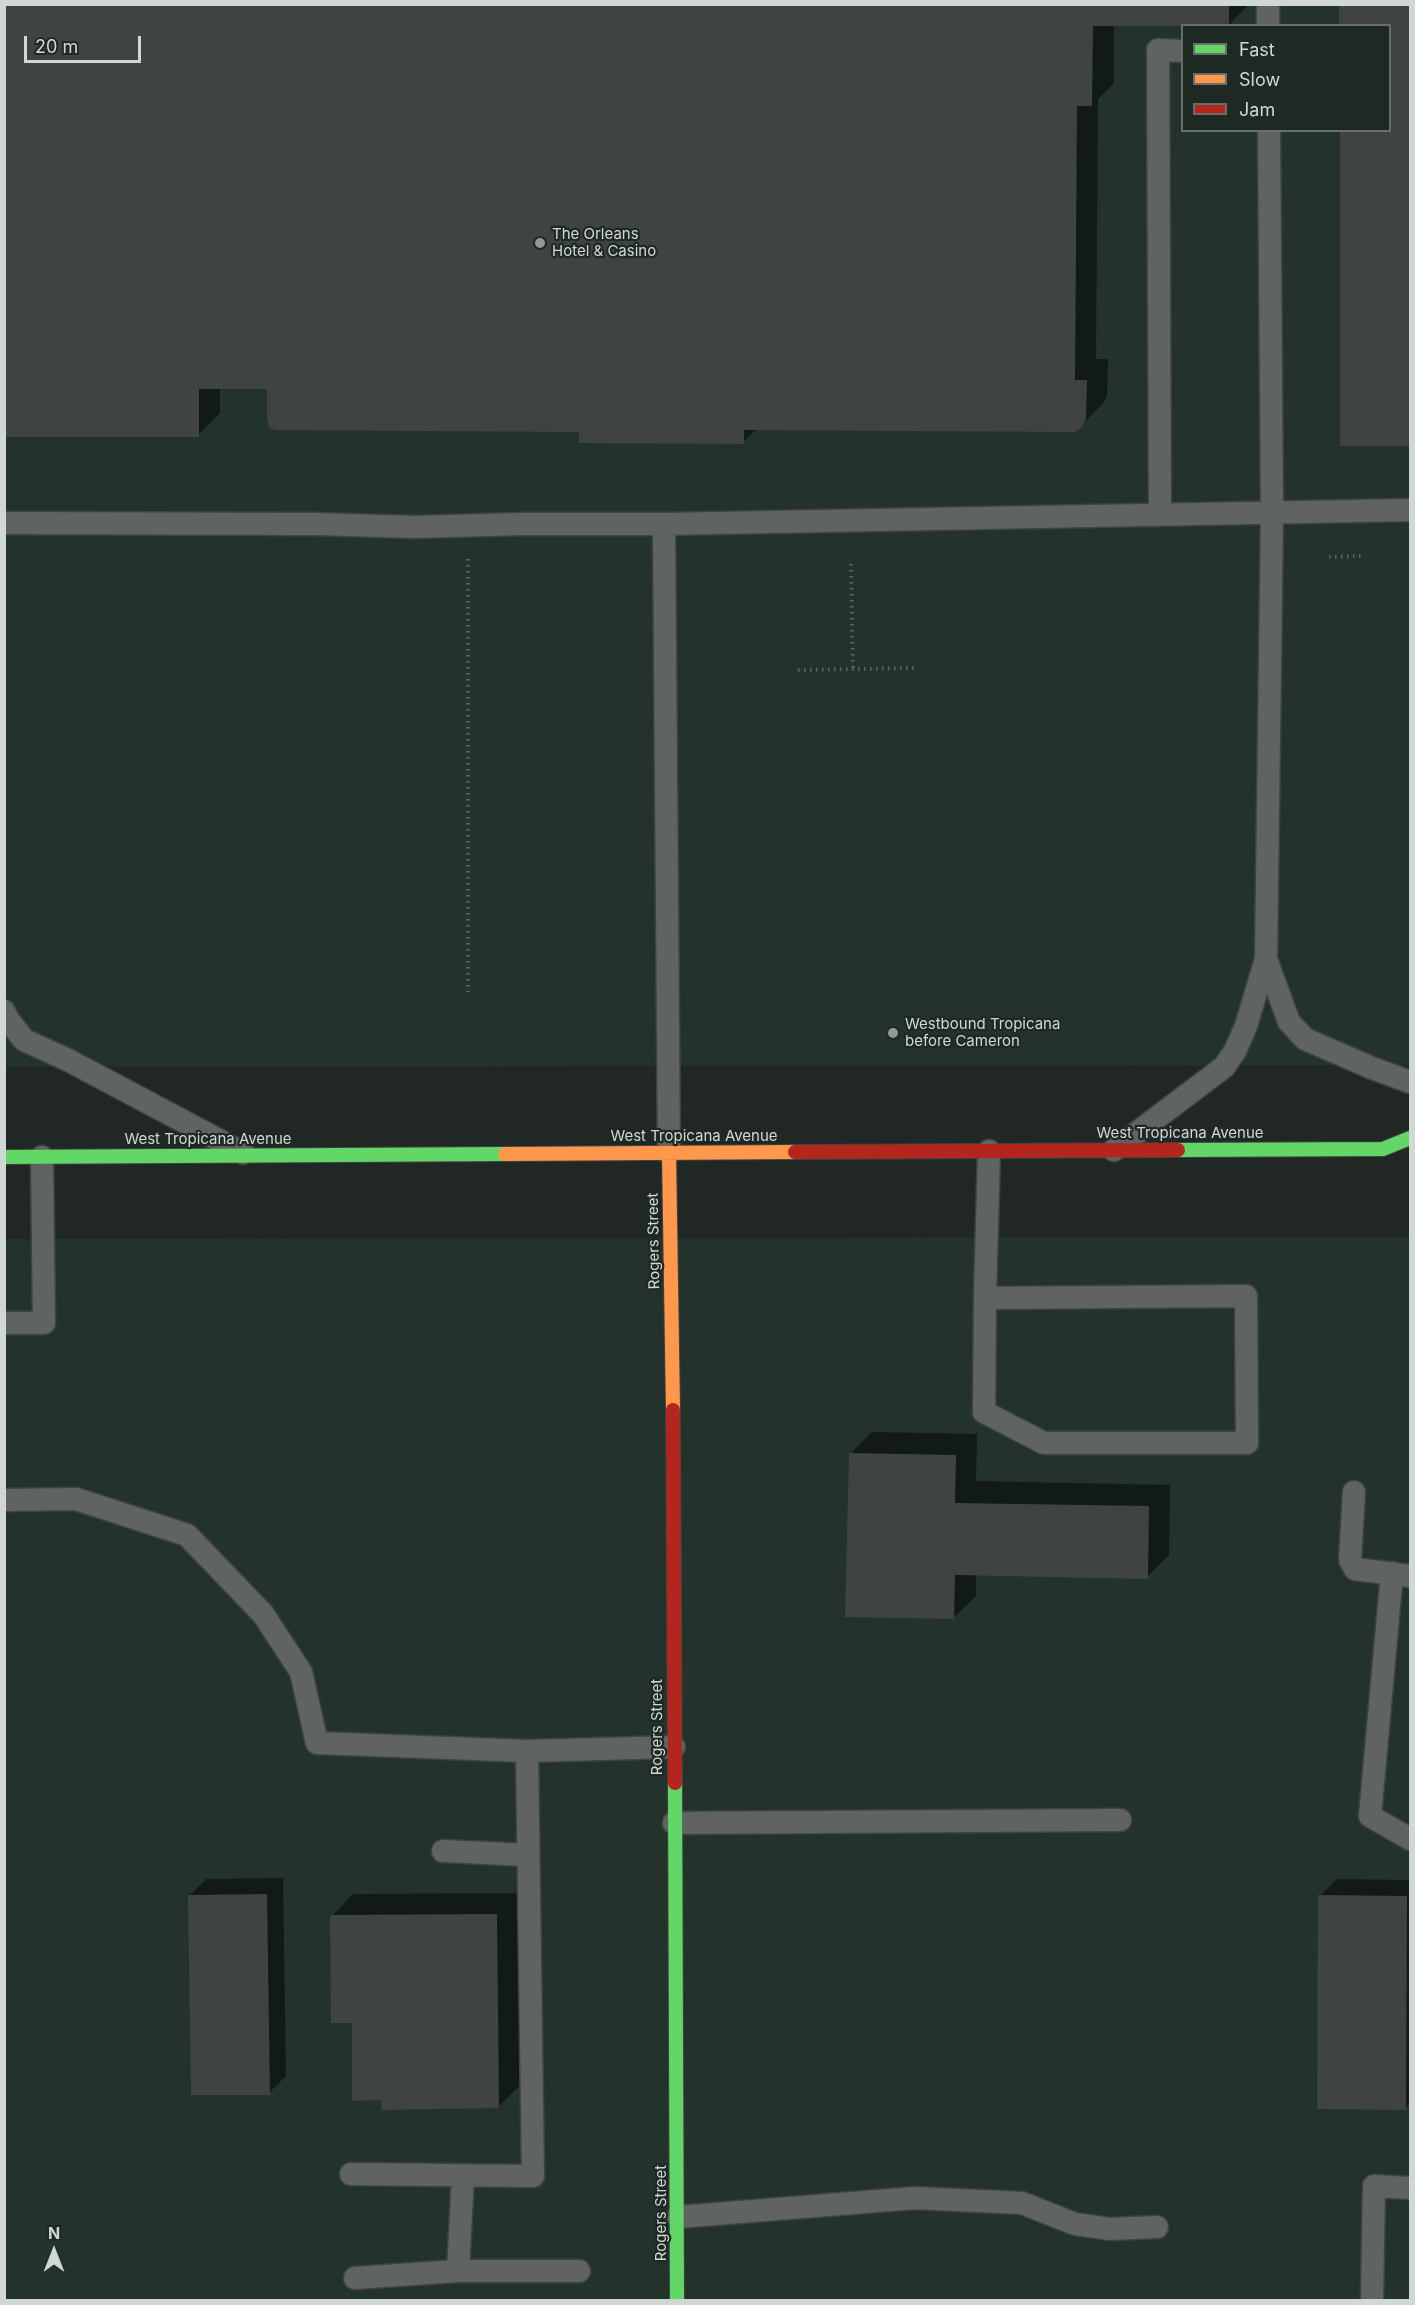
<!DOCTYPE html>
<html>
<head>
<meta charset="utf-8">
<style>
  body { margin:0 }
  #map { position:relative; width:1415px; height:2305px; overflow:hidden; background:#212724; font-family:Inter,sans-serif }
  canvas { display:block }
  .frame { position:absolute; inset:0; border:6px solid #d1d8d4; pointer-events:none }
  .legend { position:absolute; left:1181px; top:24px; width:210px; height:108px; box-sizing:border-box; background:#1f2924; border:2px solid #666f6a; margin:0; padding:8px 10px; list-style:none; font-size:18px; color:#d1d8d4 }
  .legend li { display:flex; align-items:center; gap:12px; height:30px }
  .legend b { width:30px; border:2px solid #666f6a }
  .north { position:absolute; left:24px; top:2221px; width:60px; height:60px; -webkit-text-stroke:4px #1f2924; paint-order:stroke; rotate:0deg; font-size:16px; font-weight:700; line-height:24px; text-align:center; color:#d1d8d4 }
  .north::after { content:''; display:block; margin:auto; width:21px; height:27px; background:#d1d8d4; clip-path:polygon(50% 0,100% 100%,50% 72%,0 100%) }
  .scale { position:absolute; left:24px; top:36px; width:117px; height:27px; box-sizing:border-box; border:3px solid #d1d8d4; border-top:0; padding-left:8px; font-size:18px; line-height:21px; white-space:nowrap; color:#d1d8d4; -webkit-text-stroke:4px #1f2924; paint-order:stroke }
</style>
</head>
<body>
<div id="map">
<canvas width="1415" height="2305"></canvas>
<div class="frame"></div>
<ul class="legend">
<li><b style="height:8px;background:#63d668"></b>Fast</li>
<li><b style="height:8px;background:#ff974d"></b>Slow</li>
<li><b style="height:8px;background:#b3261e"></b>Jam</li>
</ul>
<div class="north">N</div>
<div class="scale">20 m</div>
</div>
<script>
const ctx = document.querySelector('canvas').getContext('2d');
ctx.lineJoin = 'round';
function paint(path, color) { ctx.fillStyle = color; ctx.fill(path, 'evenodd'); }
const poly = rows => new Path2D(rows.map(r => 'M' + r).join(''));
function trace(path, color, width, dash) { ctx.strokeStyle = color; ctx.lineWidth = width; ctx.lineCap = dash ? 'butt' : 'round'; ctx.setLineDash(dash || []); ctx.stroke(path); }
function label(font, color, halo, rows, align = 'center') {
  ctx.font = font + ' Inter,sans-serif'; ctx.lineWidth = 4.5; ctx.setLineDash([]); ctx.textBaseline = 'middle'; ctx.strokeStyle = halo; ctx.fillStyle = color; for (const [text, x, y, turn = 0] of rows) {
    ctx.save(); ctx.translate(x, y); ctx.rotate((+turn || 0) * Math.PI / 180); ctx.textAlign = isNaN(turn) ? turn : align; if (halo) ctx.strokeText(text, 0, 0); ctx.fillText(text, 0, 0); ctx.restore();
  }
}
const built = poly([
  [4,5,1410,5,1410,1065,5,1067],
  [1182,26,1390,26,1390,130,1182,130],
  [1410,1237,1410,2300,5,2300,4,1239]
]);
const shadow = poly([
  [4,4,1249,4,1229,25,1114,24,1114,83,1098,99,1096,359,1108,359,1107,396,1103,403,1081,426,757,429,743,442,581,430,268,388,220,388,220,413,198,435],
  [1341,4,1410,4,1410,445,1342,445,1390,130,1390,26],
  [872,1432,977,1434,976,1481,1170,1485,1169,1555,1147,1577,976,1574,976,1596,954,1617,850,1454],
  [283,1878,286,2076,269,2093,189,1896,206,1879],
  [1337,1879,1410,1880,1410,2103,1405,2108,1320,1896],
  [518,1893,520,2085,498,2107,383,2099,353,2021,332,1916,353,1894]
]);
const building = poly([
  [4,4,1229,4,1229,26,1093,26,1092,106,1077,106,1075,380,1087,380,1086,419,1082,427,1075,432,744,430,744,444,579,443,579,432,275,430,269,427,267,419,267,389,199,389,199,437,4,437],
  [1339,4,1410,4,1410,446,1340,446,1340,130,1390,130,1390,26,1339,26],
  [849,1453,956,1455,955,1503,1149,1506,1148,1579,955,1575,954,1619,845,1617],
  [267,1894,270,2095,191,2095,188,1895],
  [1318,1895,1407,1896,1406,2110,1317,2109],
  [497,1914,499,2108,382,2110,381,2100,352,2101,352,2023,331,2023,330,1915]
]);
const path = poly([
  [1329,557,1362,556],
  [468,559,468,992],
  [851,564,853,670],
  [798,670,916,668]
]);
const lane = poly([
  [1268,4,1268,26],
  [1160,515,1158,50,1182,51],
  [4,523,315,524,414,527,522,524,664,524,669,1153],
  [664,524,1410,510],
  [1266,959,1289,1022,1305,1039,1372,1068,1410,1082],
  [4,1011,7,1018,24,1040,68,1060,243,1153],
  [1114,1150,1224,1067,1235,1051,1246,1026,1266,959,1272,513,1269,130],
  [985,1298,1246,1296,1247,1443,1044,1443,984,1412,985,1298,989,1151],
  [4,1323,44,1323,42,1157],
  [1354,1492,1350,1560,1355,1569,1410,1576],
  [4,1500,76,1499,187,1535,263,1614,301,1672,317,1743,527,1751],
  [1392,1573,1370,1816,1410,1839],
  [674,1823,1120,1820],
  [443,1851,528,1855],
  [351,2174,533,2176,527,1751,674,1747],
  [463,2175,458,2271,579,2271],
  [678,2217,915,2198,1022,2203,1075,2224,1110,2229,1157,2227],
  [355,2278,458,2271],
  [1372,2300,1374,2186,1410,2188]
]);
const fast = poly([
  [1178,1150,1383,1149,1410,1138],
  [4,1157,505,1154],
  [675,1783,677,2300]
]);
const slow = poly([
  [669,1153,673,1410],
  [505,1154,795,1152]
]);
const jam = poly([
  [795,1152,1178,1150],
  [673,1410,675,1783]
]);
const markers = [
  [540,243,6,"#939a96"],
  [893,1033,6,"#939a96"]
];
const poiNames = [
  ["The Orleans",552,234],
  ["Hotel & Casino",552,251],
  ["Westbound Tropicana",905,1024],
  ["before Cameron",905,1041]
];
const streetNames = [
  ["West Tropicana Avenue",1180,1133],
  ["West Tropicana Avenue",694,1136],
  ["West Tropicana Avenue",208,1139],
  ["Rogers Street",654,1241,-91],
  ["Rogers Street",657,1727,-90],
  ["Rogers Street",661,2213,-90]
];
paint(built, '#23322a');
paint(shadow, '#0007');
paint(building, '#3f4441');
trace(lane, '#3e4441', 25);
trace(fast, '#3e4441', 16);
trace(slow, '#3e4441', 16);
trace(jam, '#3e4441', 16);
trace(path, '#606361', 4, [1.5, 4.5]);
trace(lane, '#5f6361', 22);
trace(fast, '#63d668', 14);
trace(slow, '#ff974d', 14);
trace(jam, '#b3261e', 14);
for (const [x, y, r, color] of markers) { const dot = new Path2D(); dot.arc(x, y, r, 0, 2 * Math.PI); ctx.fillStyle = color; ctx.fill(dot); trace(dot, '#1f2924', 2); }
label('15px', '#d1d8d4', '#1f2924', poiNames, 'left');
label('15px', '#d1d8d4', '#1f2924', streetNames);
</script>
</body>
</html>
